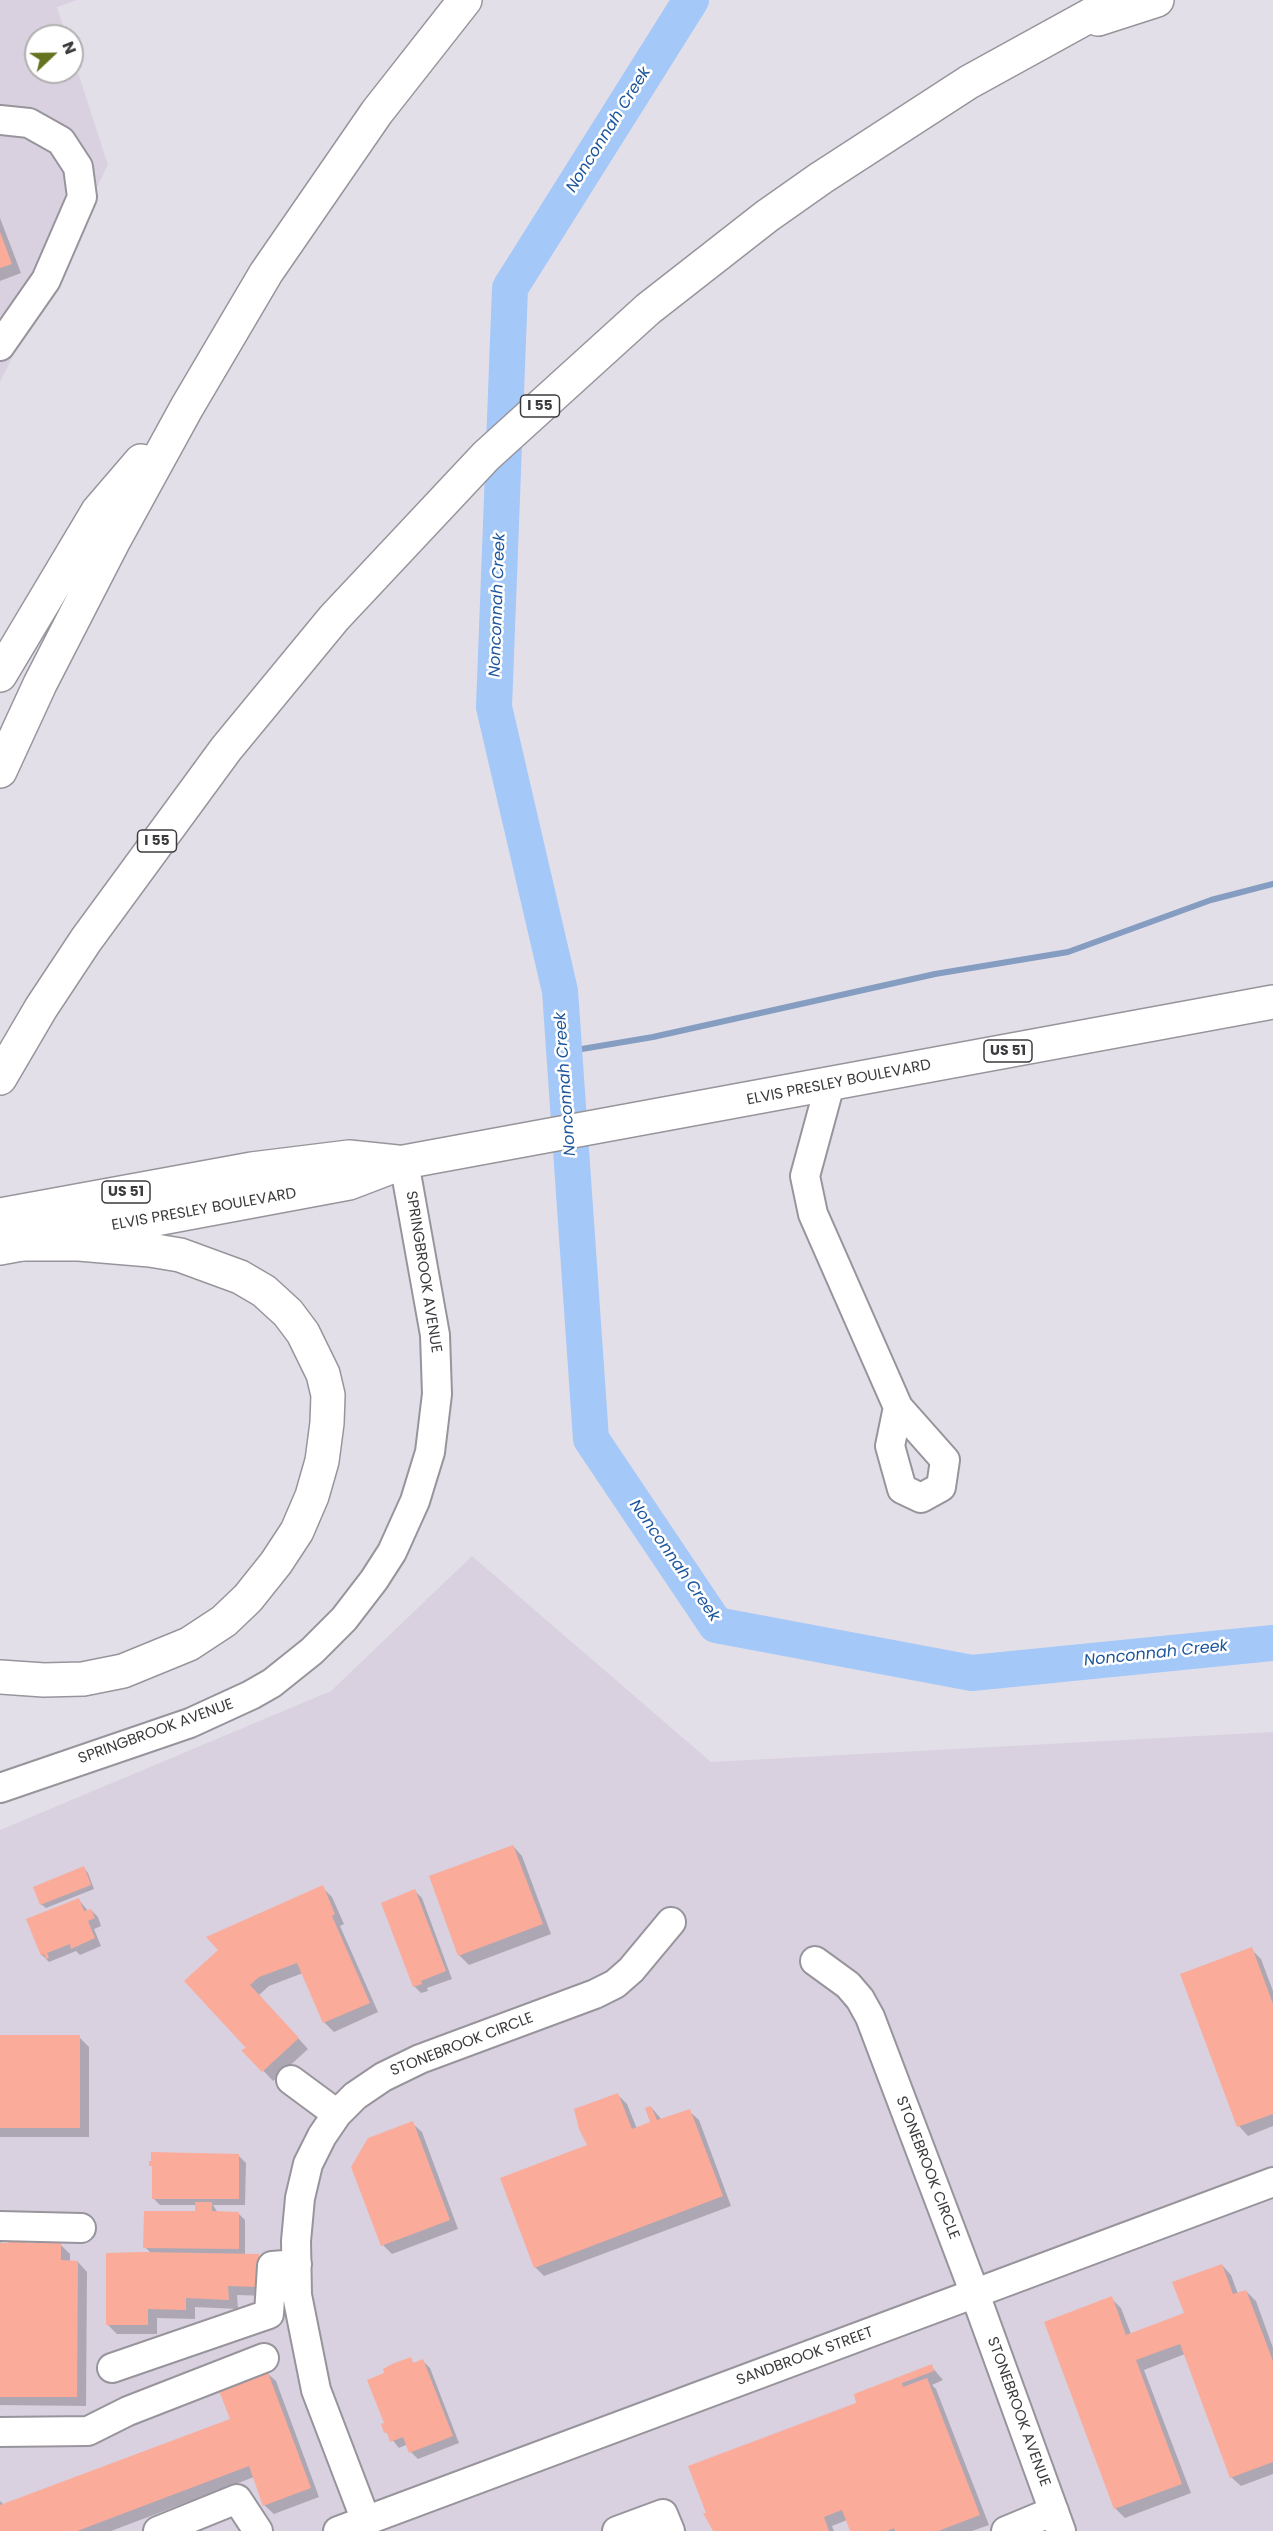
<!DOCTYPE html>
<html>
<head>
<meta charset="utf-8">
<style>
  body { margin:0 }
  #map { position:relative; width:1273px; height:2531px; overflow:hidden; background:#e3dfe8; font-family:Poppins,sans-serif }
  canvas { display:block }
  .north { position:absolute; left:24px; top:24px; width:60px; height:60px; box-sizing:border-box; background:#fff; border:2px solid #b1b0b1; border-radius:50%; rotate:68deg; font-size:16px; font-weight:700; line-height:24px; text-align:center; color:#3c3a3d }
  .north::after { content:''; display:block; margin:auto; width:21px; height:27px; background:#657320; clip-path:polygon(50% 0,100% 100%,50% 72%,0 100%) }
</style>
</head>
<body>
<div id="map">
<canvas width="1273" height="2531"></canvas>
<div class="north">N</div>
</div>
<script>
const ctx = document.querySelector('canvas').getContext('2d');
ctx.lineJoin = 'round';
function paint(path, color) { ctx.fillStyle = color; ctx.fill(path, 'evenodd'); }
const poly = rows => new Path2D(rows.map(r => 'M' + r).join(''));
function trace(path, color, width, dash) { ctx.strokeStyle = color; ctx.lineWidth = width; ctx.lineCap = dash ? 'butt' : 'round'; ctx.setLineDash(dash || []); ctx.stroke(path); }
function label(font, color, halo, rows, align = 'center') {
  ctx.font = font + ' Poppins,sans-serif'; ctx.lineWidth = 5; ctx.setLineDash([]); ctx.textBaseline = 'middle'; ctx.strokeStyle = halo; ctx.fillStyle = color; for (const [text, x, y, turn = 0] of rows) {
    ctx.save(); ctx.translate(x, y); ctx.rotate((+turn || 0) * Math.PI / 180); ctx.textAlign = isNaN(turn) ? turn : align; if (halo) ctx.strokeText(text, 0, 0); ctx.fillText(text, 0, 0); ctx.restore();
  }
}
const built = poly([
  [0,0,77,0,57,7,66,36,36,36,36,72,72,72,72,54,108,165,0,382],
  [472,1556,711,1762,1273,1732,1273,2531,0,2531,0,1830,331,1691]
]);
const shadow = poly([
  [0,218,21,273,0,281],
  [513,1846,522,1856,551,1934,469,1965,459,1955],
  [84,1868,88,1873,94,1889,46,1908,41,1904],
  [322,1887,332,1897,344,1924,340,1926,378,2012,334,2032,324,2022,303,1973,269,1986,259,1995,308,2049,273,2081,245,2051,248,2048,186,1981],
  [415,1891,422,1898,452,1979,427,1988,428,1991,421,1993,414,1986],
  [79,1900,88,1911,91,1910,98,1917,101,1926,94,1929,101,1946,80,1955,76,1951,49,1962,42,1955],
  [1251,1949,1261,1959,1273,1991,1273,2126,1248,2136,1239,2126],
  [0,2037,79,2037,89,2047,89,2137,0,2137],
  [617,2094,627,2104,637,2129,652,2123,651,2107,662,2120,689,2111,699,2120,731,2206,544,2276,535,2267,589,2146],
  [412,2123,422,2132,458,2229,392,2254,383,2245],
  [239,2156,246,2163,245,2205,213,2205,218,2213,238,2213,245,2220,245,2255,258,2255,268,2265,268,2296,237,2295,238,2309,195,2307,195,2319,157,2318,157,2334,117,2334,107,2324,152,2254,145,2247,196,2213,196,2205,160,2205,153,2198,153,2168,151,2165],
  [24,2241,28,2244,61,2245,70,2254,70,2262,78,2262,87,2272,86,2406,0,2405,0,2242,3,2244],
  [1222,2265,1231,2275,1238,2294,1246,2291,1256,2301,1273,2348,1273,2474,1241,2486,1231,2477,1185,2354,1144,2370,1191,2493,1125,2518,1115,2508,1111,2298,1121,2308,1131,2334,1186,2314],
  [410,2359,415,2364,423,2361,430,2368,459,2443,418,2459,411,2452,408,2444,399,2448,386,2432,386,2374],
  [931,2366,943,2380,932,2385,936,2389,989,2525,972,2531,851,2531,847,2520,832,2526,834,2531,714,2531,858,2403],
  [266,2372,276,2381,319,2497,274,2514,264,2505,254,2477,111,2531,0,2531,0,2501,4,2505,232,2420]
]);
const stream = poly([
  [564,1052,653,1037,935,974,1068,952,1211,900,1273,884]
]);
const river = poly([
  [691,0,510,288,494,707,560,991,591,1439,716,1625,972,1673,1273,1643]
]);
const building = poly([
  [0,232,12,264,0,268],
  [513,1845,543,1924,458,1956,429,1876],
  [84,1866,91,1885,40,1905,33,1887],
  [323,1885,335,1914,332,1916,370,2003,323,2023,297,1963,259,1977,250,1985,299,2038,262,2072,241,2050,246,2048,184,1981,218,1950,206,1937],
  [415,1889,446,1971,421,1981,422,1984,413,1987,381,1903],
  [79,1898,84,1911,91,1909,95,1918,88,1921,95,1938,71,1949,70,1944,47,1953,49,1958,46,1959,44,1954,41,1956,26,1919],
  [1252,1947,1273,2004,1273,2114,1237,2127,1180,1974],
  [0,2035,80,2035,80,2128,0,2128],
  [618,2093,632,2129,650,2122,645,2108,651,2106,657,2120,690,2109,723,2196,534,2268,500,2178,587,2145,579,2129,574,2109],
  [413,2121,450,2220,381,2246,351,2167,368,2138],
  [151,2152,239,2154,239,2199,152,2199,152,2166,149,2166,149,2161,151,2161],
  [195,2202,212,2202,212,2211,239,2212,239,2249,143,2248,144,2211,195,2211],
  [8,2239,25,2239,25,2243,61,2243,61,2260,78,2261,77,2397,0,2397,0,2243,8,2243],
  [140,2252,259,2254,259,2287,228,2286,229,2300,186,2298,186,2310,148,2309,148,2325,106,2325,106,2253],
  [1222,2264,1233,2294,1246,2290,1273,2361,1273,2462,1230,2478,1180,2344,1136,2360,1182,2484,1114,2509,1044,2322,1112,2296,1126,2335,1184,2313,1172,2282],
  [411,2357,413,2363,423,2359,453,2436,409,2453,403,2437,390,2442,387,2432,384,2433,381,2424,384,2423,367,2380,384,2373,383,2369,392,2364],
  [932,2364,934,2371,902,2383,903,2387,927,2378,980,2515,938,2531,895,2531,894,2528,887,2531,850,2531,842,2510,824,2517,829,2531,713,2531,703,2513,706,2513,688,2466,856,2403,854,2394],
  [267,2370,311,2488,263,2506,249,2466,77,2531,0,2531,0,2505,230,2419,218,2388]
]);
const minor = poly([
  [0,120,29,123,61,141,78,167,82,197,46,280,0,346],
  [830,1084,805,1176,813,1214,898,1407,890,1446,902,1489,921,1498,941,1487,945,1460,898,1407],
  [0,1788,190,1723,251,1695,272,1683,312,1651,344,1619,374,1580,392,1552,415,1501,430,1452,437,1394,435,1335,404,1162],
  [815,1961,848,1985,860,1999,870,2017,975,2294,1061,2531],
  [291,2080,337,2114],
  [0,2226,81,2228],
  [112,2368,269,2314,272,2266,297,2264],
  [0,2432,88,2431,128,2411,264,2358],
  [366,2521,316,2390,297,2295,296,2241,300,2198,308,2164,322,2136,337,2114,355,2096,383,2077,420,2059,595,1994,615,1984,631,1970,671,1922],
  [158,2531,237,2499,258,2531],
  [338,2531,1273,2182],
  [617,2531,663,2514,670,2531],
  [1006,2531,1054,2511]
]);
const major = poly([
  [0,1215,252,1169,349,1157,397,1162],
  [0,1248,349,1183,404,1162,1273,1002]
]);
const highway = poly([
  [1098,19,1157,0],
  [0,675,98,511,141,461],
  [0,771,40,684,114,540,187,407,266,273,377,112,465,0],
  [0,1078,41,1008,86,940,226,749,334,618,486,456,648,309,767,216,821,178,969,82,1118,0],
  [0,1677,44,1680,83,1679,123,1671,189,1644,224,1621,248,1598,276,1563,297,1531,312,1496,322,1461,327,1423,328,1395,323,1374,303,1333,288,1313,264,1291,240,1277,180,1255,150,1250,79,1244,21,1244]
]);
const shields = [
  [540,406,39],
  [157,841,39],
  [1008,1051,48],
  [126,1192,48]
];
const shieldNames = [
  ["I 55",540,406],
  ["I 55",157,841],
  ["US 51",1008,1051],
  ["US 51",126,1192]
];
const streetNames = [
  ["ELVIS PRESLEY BOULEVARD",839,1083,-11],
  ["ELVIS PRESLEY BOULEVARD",204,1210,-10],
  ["SPRINGBROOK AVENUE",423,1272,81],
  ["SPRINGBROOK AVENUE",156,1732,-20],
  ["STONEBROOK CIRCLE",462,2045,-21],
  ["STONEBROOK CIRCLE",927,2168,69],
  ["SANDBROOK STREET",805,2357,-20],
  ["STONEBROOK AVENUE",1018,2412,70]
];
const waterNames = [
  ["Nonconnah Creek",609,130,-58],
  ["Nonconnah Creek",498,605,-88],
  ["Nonconnah Creek",566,1084,-94],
  ["Nonconnah Creek",674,1561,55],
  ["Nonconnah Creek",1156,1654,-6]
];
paint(built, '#d9d1e0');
paint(shadow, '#0003');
trace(stream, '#859dc0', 6);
trace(river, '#a4c8f8', 36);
paint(building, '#fbab9a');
trace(minor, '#98949c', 32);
trace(major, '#98949c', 36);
trace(highway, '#98949c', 36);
trace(minor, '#fff', 28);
trace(major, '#fff', 33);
trace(highway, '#fff', 33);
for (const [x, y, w] of shields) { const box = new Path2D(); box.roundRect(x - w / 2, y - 11, w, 22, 4.5); ctx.fillStyle = '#fff'; ctx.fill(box); trace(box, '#3c3a3d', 1.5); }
label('bold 14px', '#3c3a3d', null, shieldNames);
label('15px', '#3c3a3d', '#fff', streetNames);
label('italic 16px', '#1e569d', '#fff', waterNames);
</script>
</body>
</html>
